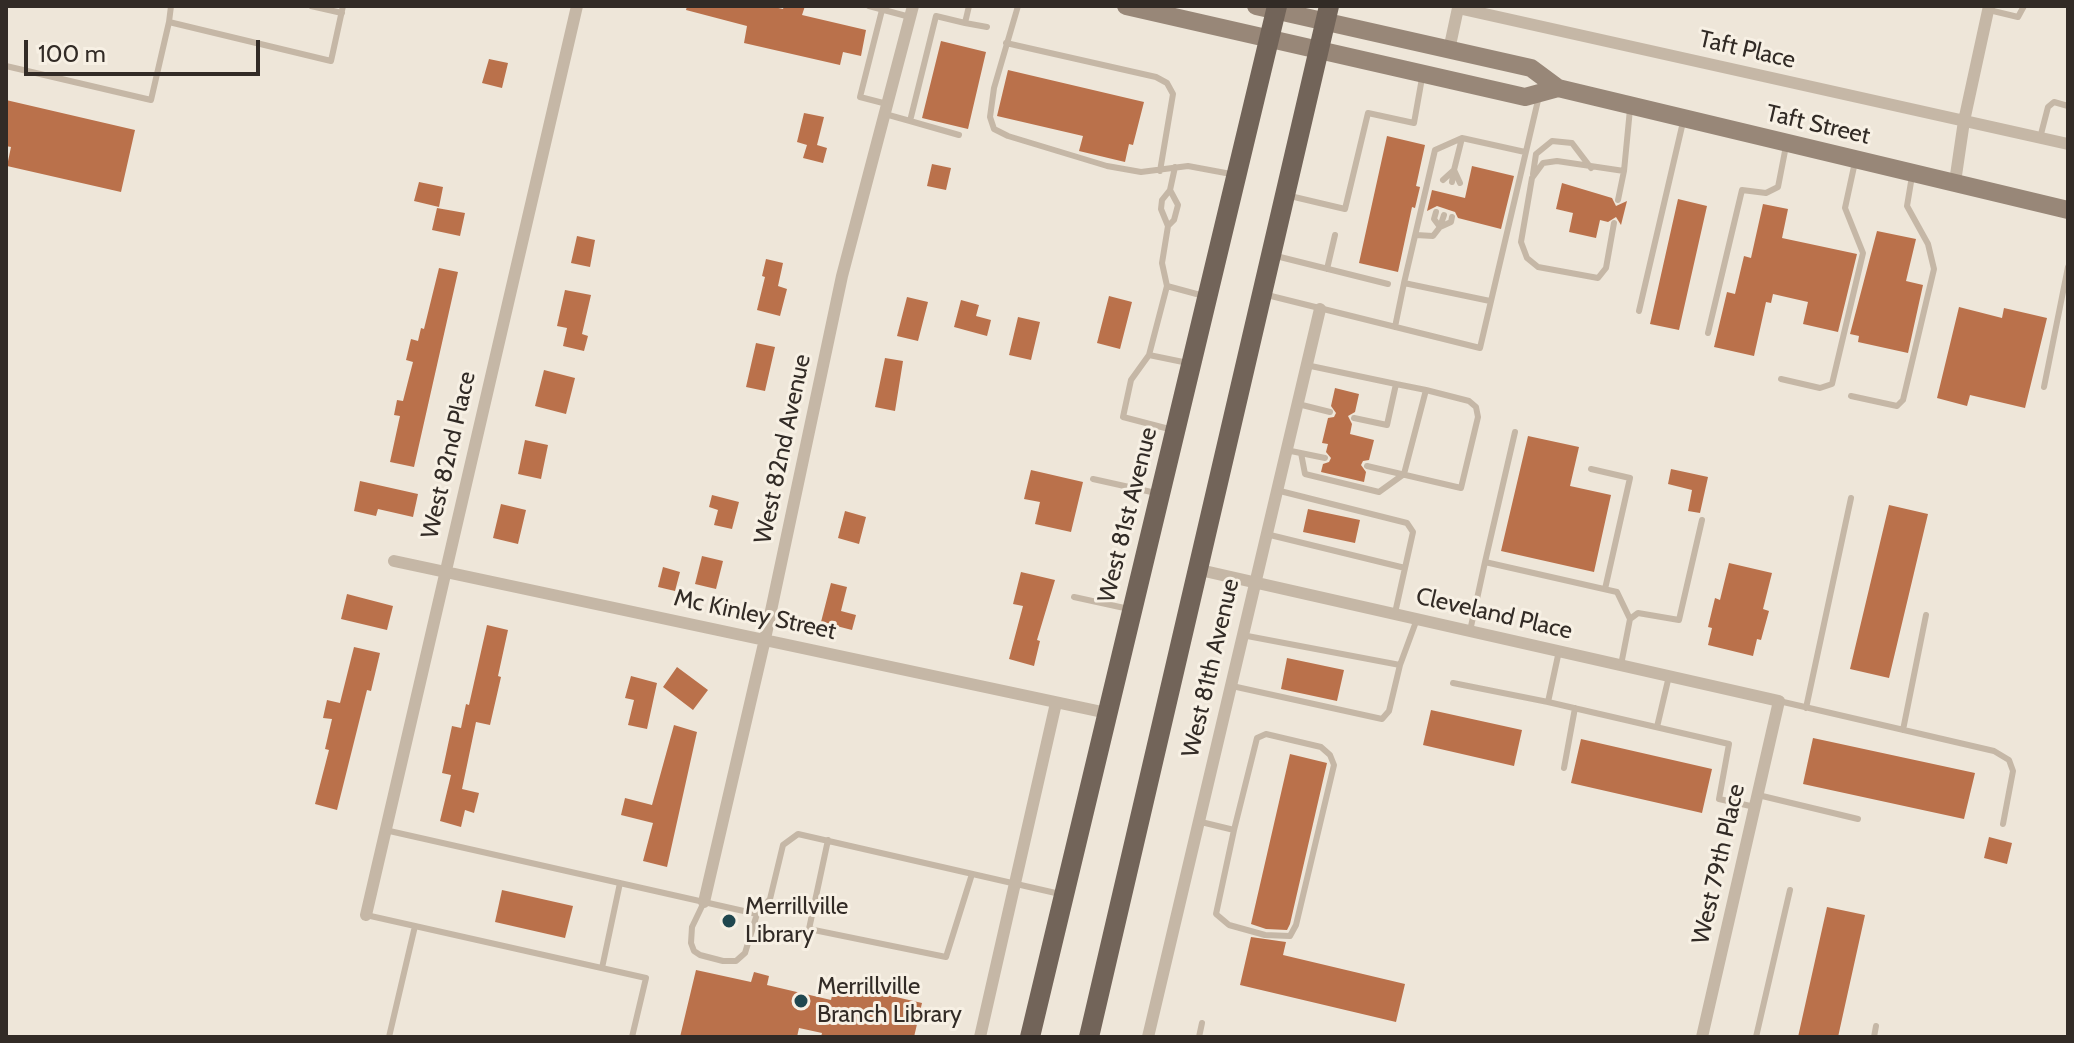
<!DOCTYPE html>
<html>
<head>
<meta charset="utf-8">
<style>
  body { margin:0 }
  #map { position:relative; width:2074px; height:1043px; overflow:hidden; background:#eee6d9; font-family:Cabin,sans-serif }
  canvas { display:block }
  .frame { position:absolute; inset:0; border:8px solid #322b26; pointer-events:none }
  .scale { position:absolute; left:24px; top:40px; width:236px; height:36px; box-sizing:border-box; border:4px solid #322b26; border-top:0; padding-left:10px; font-size:24px; line-height:28px; white-space:nowrap; color:#322b26; -webkit-text-stroke:6px #f7f0e4; paint-order:stroke }
</style>
</head>
<body>
<div id="map">
<canvas width="2074" height="1043"></canvas>
<div class="frame"></div>
<div class="scale">100 m</div>
</div>
<script>
const ctx = document.querySelector('canvas').getContext('2d');
ctx.lineJoin = 'round';
function paint(path, color) { ctx.fillStyle = color; ctx.fill(path, 'evenodd'); }
const poly = rows => new Path2D(rows.map(r => 'M' + r).join(''));
function trace(path, color, width, dash) { ctx.strokeStyle = color; ctx.lineWidth = width; ctx.lineCap = dash ? 'butt' : 'round'; ctx.setLineDash(dash || []); ctx.stroke(path); }
function label(font, color, halo, rows, align = 'center') {
  ctx.font = font + ' Cabin,sans-serif'; ctx.lineWidth = 6; ctx.setLineDash([]); ctx.textBaseline = 'middle'; ctx.strokeStyle = halo; ctx.fillStyle = color; for (const [text, x, y, turn = 0] of rows) {
    ctx.save(); ctx.translate(x, y); ctx.rotate((+turn || 0) * Math.PI / 180); ctx.textAlign = isNaN(turn) ? turn : align; if (halo) ctx.strokeText(text, 0, 0); ctx.fillText(text, 0, 0); ctx.restore();
  }
}
const building = poly([
  [687,6,769,6,783,9,784,6,805,6,802,15,866,30,861,56,843,52,840,65,744,43,747,26,686,10],
  [941,41,986,52,968,129,922,118],
  [489,59,508,63,502,88,482,83],
  [1008,70,1144,102,1133,145,1129,144,1125,162,1079,151,1083,136,997,116],
  [6,100,135,130,121,192,7,166,11,147,6,146],
  [804,113,824,117,817,145,827,148,823,163,803,158,807,145,797,142],
  [1387,136,1425,145,1416,186,1420,187,1415,208,1412,207,1398,272,1359,263],
  [932,164,951,168,946,190,927,186],
  [1472,166,1514,176,1501,229,1458,218,1455,212,1437,206,1427,211,1432,190,1465,198],
  [419,182,443,187,439,207,414,201],
  [1562,183,1612,198,1616,206,1627,201,1621,225,1616,217,1608,222,1600,220,1596,238,1569,232,1573,213,1556,209],
  [1678,199,1707,206,1679,330,1650,324],
  [1763,204,1788,209,1782,238,1857,254,1838,332,1803,324,1808,302,1773,294,1771,303,1766,302,1754,356,1714,347,1727,292,1735,294,1744,256,1751,258],
  [437,208,465,213,460,236,432,230],
  [1877,231,1916,239,1906,281,1923,285,1908,353,1858,342,1859,336,1850,334],
  [577,236,595,240,590,267,571,263],
  [766,259,783,263,778,286,787,289,780,316,757,310,765,277,762,276],
  [439,268,458,272,414,467,390,462,400,416,394,415,397,400,403,401,413,362,406,360,411,339,418,341,421,328,424,329],
  [565,290,591,295,582,334,588,336,584,351,563,346,567,328,557,326],
  [1109,296,1132,302,1120,349,1097,343],
  [907,297,928,302,918,341,897,336],
  [961,300,979,305,976,316,991,320,987,336,954,327],
  [1959,307,2002,318,2004,308,2047,318,2025,408,1970,395,1967,406,1937,398],
  [1018,317,1040,322,1031,360,1009,355],
  [756,343,775,347,765,391,746,387],
  [885,358,903,361,895,411,875,407],
  [544,370,575,378,566,414,535,406],
  [1335,388,1359,394,1355,412,1348,416,1352,424,1350,434,1374,440,1369,460,1363,461,1361,465,1366,472,1364,482,1321,472,1323,464,1329,462,1331,458,1326,452,1328,444,1322,443,1328,418,1334,417,1336,413,1331,406],
  [1528,436,1579,447,1570,486,1611,495,1594,572,1501,551],
  [525,440,548,445,541,479,518,474],
  [1671,469,1708,477,1700,513,1688,511,1692,490,1668,484],
  [1031,470,1083,482,1071,532,1035,524,1040,502,1024,499],
  [360,481,418,494,413,517,378,509,376,516,354,511],
  [712,495,739,502,732,529,714,525,718,510,709,507],
  [501,504,526,510,518,544,493,538],
  [1889,505,1928,514,1889,678,1850,669],
  [1308,509,1360,520,1355,543,1303,532],
  [845,511,866,517,859,544,838,538],
  [702,556,723,561,716,589,695,584],
  [1729,563,1772,573,1763,609,1769,611,1761,640,1757,639,1753,656,1708,645,1712,628,1708,627,1715,598,1720,600],
  [663,567,680,572,675,591,658,587],
  [1021,572,1055,580,1037,640,1040,641,1034,666,1009,659,1023,606,1013,604],
  [831,583,847,587,841,611,856,615,852,630,821,622],
  [347,594,393,606,387,630,341,619],
  [487,625,508,630,498,676,501,677,490,725,476,722,462,789,479,793,474,813,465,810,461,827,440,821,451,775,442,773,452,726,461,728,466,704,469,705],
  [354,647,380,653,371,691,367,690,337,810,315,804,329,750,325,749,332,719,323,718,327,700,340,703],
  [1287,658,1344,670,1337,701,1281,689],
  [677,667,708,690,693,710,663,687],
  [631,676,657,683,647,729,628,725,634,700,625,698],
  [1431,710,1522,730,1514,766,1423,745],
  [674,725,697,732,667,867,643,861,653,823,621,815,625,798,652,805],
  [1813,738,1975,773,1964,819,1803,784],
  [1581,739,1712,769,1702,813,1571,783],
  [1290,754,1327,763,1290,924,1287,930,1266,929,1251,924],
  [1989,837,2012,843,2007,864,1984,858],
  [502,890,573,906,565,938,495,922],
  [1827,907,1865,915,1838,1037,1798,1037],
  [1251,937,1286,942,1283,955,1405,984,1396,1022,1240,985],
  [696,970,751,982,754,972,769,976,767,985,831,1000,835,983,922,1003,914,1037,821,1037,822,1033,799,1028,797,1037,680,1037]
]);
const service = poly([
  [311,6,342,13],
  [869,6,910,17],
  [1018,6,994,88,990,117,994,129,1008,136,1107,166,1141,172,1188,166,1231,174],
  [882,10,860,97,887,104],
  [1989,10,2018,17,2024,6],
  [169,22,171,6],
  [965,23,987,27],
  [1006,43,1156,77,1167,83,1173,94,1160,171],
  [6,66,151,100,169,22,331,61,343,6],
  [885,114,910,121,936,16,965,23,969,6],
  [910,121,959,135],
  [2040,138,2048,107,2054,102,2068,106],
  [1533,174,1536,154,1552,141,1572,143,1591,168],
  [1443,180,1454,170],
  [1452,182,1454,170],
  [1460,183,1454,170,1462,138],
  [1290,196,1345,209,1368,113,1414,123,1422,78],
  [1618,200,1624,171],
  [1436,212,1434,219,1440,227],
  [1614,223,1606,268,1598,278,1538,267,1527,258,1521,242,1532,178,1543,163,1557,161,1624,171,1630,109],
  [1168,226,1174,220,1178,205,1170,190,1175,167],
  [1440,227,1444,215],
  [1416,235,1433,236,1440,227,1451,222,1452,217],
  [1276,256,1388,284],
  [1327,269,1335,235],
  [1167,286,1162,263,1168,226,1161,209,1162,200,1170,190],
  [1267,295,1480,348,1539,96],
  [1490,301,1404,283,1435,150,1462,138,1525,152],
  [1639,311,1683,122],
  [1395,327,1404,283],
  [1708,333,1742,190,1766,193,1778,187,1786,146],
  [1149,355,1131,380,1123,417,1173,430],
  [1188,363,1149,355,1167,286,1204,296],
  [1306,365,1396,384],
  [1781,379,1820,388,1832,384,1863,253,1845,208,1855,162],
  [2044,387,2068,267],
  [1851,396,1897,406,1903,400,1934,269,1928,244,1907,206,1912,176],
  [1298,404,1330,412],
  [1286,450,1325,458],
  [1301,453,1305,474,1379,492,1404,474,1426,390,1396,384,1387,425,1354,418],
  [1367,466,1461,488,1478,417,1476,407,1469,401,1426,390],
  [1591,469,1630,478,1605,589],
  [1093,479,1156,493],
  [1276,490,1407,523,1413,532,1395,613],
  [1266,534,1405,568],
  [1485,562,1515,432],
  [1074,597,1129,609],
  [1470,631,1485,562,1617,592,1630,619],
  [1242,635,1400,665],
  [1621,665,1630,619,1638,613,1679,620,1702,520],
  [1453,683,1548,702,1559,651],
  [1232,686,1382,719,1389,711,1400,665,1417,619],
  [1779,701,1994,751,2009,760,2013,771,2003,824],
  [1548,702,1729,744,1719,799,1755,807],
  [1806,708,1851,498],
  [1657,727,1669,676],
  [1903,730,1926,615],
  [1564,768,1575,708],
  [1758,795,1858,819],
  [1197,821,1234,830,1216,914,1229,925,1265,935,1290,936,1296,925,1334,765,1330,755,1321,747,1266,734,1257,738,1234,830],
  [385,830,757,914,770,899,783,845,798,834,1060,894],
  [828,840,809,929,946,957,972,874],
  [704,902,692,927,691,943,694,951,700,955,723,961,736,961,745,953,757,914],
  [366,915,415,926],
  [602,968,620,883],
  [389,1037,415,926,646,978,632,1037],
  [1199,1037,1202,1023],
  [1756,1037,1790,890],
  [1874,1037,1876,1026]
]);
const minor = poly([
  [1449,50,1458,8,2068,144],
  [1955,182,1964,121,1989,6],
  [394,561,1107,713],
  [1200,570,1779,701,1702,1037],
  [704,902,765,639,842,276,913,6],
  [366,915,577,6],
  [980,1037,1056,703],
  [1148,1037,1320,309]
]);
const secondary = poly([
  [1126,6,1525,97,1558,88],
  [1256,6,1531,68,1558,88,2068,210]
]);
const primary = poly([
  [1030,1037,1277,6],
  [1089,1037,1329,6]
]);
const markers = [
  [729,921,8,"#20474f"],
  [801,1001,8,"#20474f"]
];
const streetNames = [
  ["Taft Place",1747,50,13],
  ["Taft Street",1818,125,13],
  ["West 82nd Avenue",783,449,-78],
  ["West 82nd Place",449,455,-77],
  ["West 81st Avenue",1128,515,-76],
  ["Cleveland Place",1494,614,13],
  ["Mc Kinley Street",755,615,12],
  ["West 81th Avenue",1211,668,-77],
  ["West 79th Place",1719,864,-77]
];
const poiNames = [
  ["Merrillville",745,907],
  ["Library",745,935],
  ["Merrillville",817,987],
  ["Branch Library",817,1015]
];
paint(building, '#ba714b');
trace(service, '#c5b7a6', 6);
trace(minor, '#c5b7a6', 12);
trace(secondary, '#988778', 18);
trace(primary, '#726459', 20);
for (const [x, y, r, color] of markers) { const dot = new Path2D(); dot.arc(x, y, r, 0, 2 * Math.PI); ctx.fillStyle = color; ctx.fill(dot); trace(dot, '#f7f0e4', 3); }
label('24px', '#322b26', '#f7f0e4', streetNames);
label('24px', '#322b26', '#f7f0e4', poiNames, 'left');
</script>
</body>
</html>
